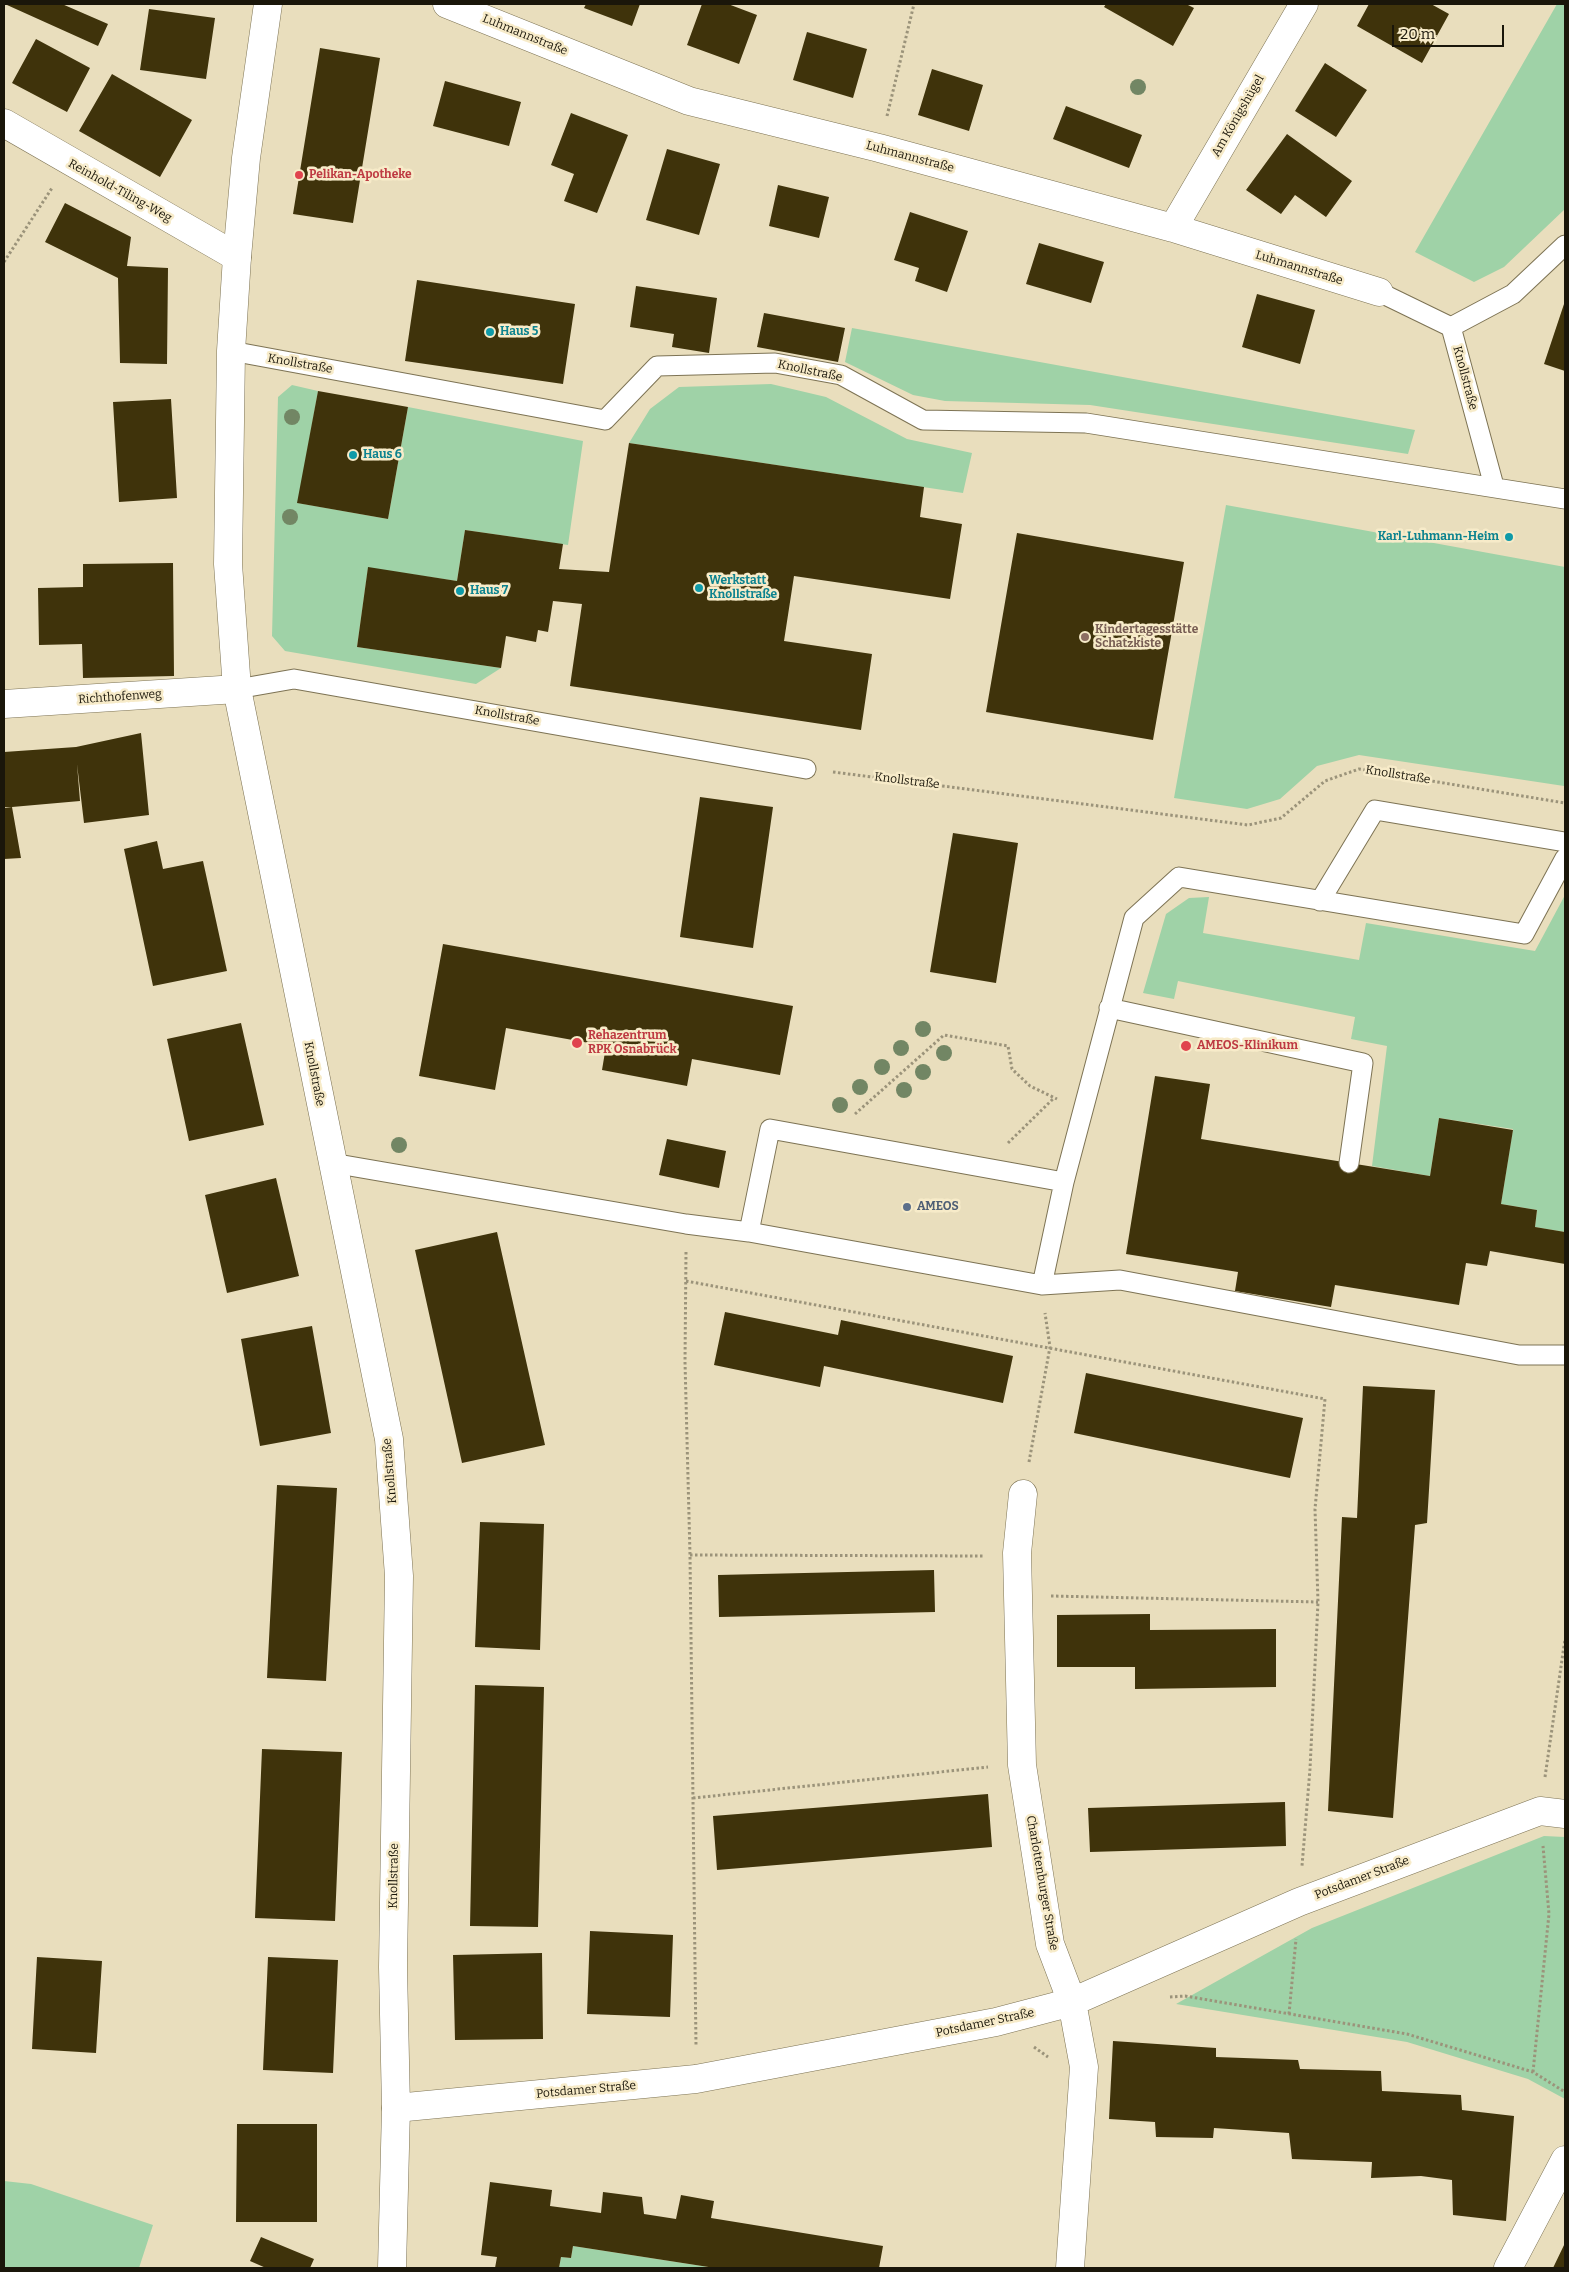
<!DOCTYPE html>
<html>
<head>
<meta charset="utf-8">
<style>
  body { margin:0 }
  #map { position:relative; width:1569px; height:2272px; overflow:hidden; background:#e9debd; font-family:Bitter,serif }
  canvas { display:block }
  .frame { position:absolute; inset:0; border:5px solid #1a160a; pointer-events:none }
  .scale { position:absolute; left:1392px; top:25px; width:112px; height:22px; box-sizing:border-box; border:2px solid #1a160a; border-top:0; padding-left:6px; font-size:15px; line-height:18px; white-space:nowrap; color:#1a160a; -webkit-text-stroke:4px #f7ebc9; paint-order:stroke }
</style>
</head>
<body>
<div id="map">
<canvas width="1569" height="2272"></canvas>
<div class="frame"></div>
<div class="scale">20 m</div>
</div>
<script>
const ctx = document.querySelector('canvas').getContext('2d');
ctx.lineJoin = 'round';
function paint(path, color) { ctx.fillStyle = color; ctx.fill(path, 'evenodd'); }
const poly = rows => new Path2D(rows.map(r => 'M' + r).join(''));
function trace(path, color, width, dash) { ctx.strokeStyle = color; ctx.lineWidth = width; ctx.lineCap = dash ? 'butt' : 'round'; ctx.setLineDash(dash || []); ctx.stroke(path); }
function label(font, color, halo, rows, align = 'center') {
  ctx.font = font + ' Bitter,serif'; ctx.lineWidth = 5; ctx.setLineDash([]); ctx.textBaseline = 'middle'; ctx.strokeStyle = halo; ctx.fillStyle = color; for (const [text, x, y, turn = 0] of rows) {
    ctx.save(); ctx.translate(x, y); ctx.rotate((+turn || 0) * Math.PI / 180); ctx.textAlign = isNaN(turn) ? turn : align; if (halo) ctx.strokeText(text, 0, 0); ctx.fillText(text, 0, 0); ctx.restore();
  }
}
const green = poly([
  [1557,4,1565,4,1565,209,1504,267,1474,282,1415,252],
  [852,328,1415,430,1408,454,1090,405,945,401,913,395,845,362],
  [771,384,826,397,907,439,972,453,963,493,629,443,650,409,679,387],
  [292,385,318,391,298,503,388,519,408,407,583,441,568,545,465,530,457,581,368,568,357,647,501,668,476,684,285,651,272,636,278,397],
  [1226,505,1565,567,1564,786,1359,755,1317,766,1280,799,1247,809,1174,798],
  [1565,895,1565,1232,1535,1227,1537,1210,1501,1204,1513,1129,1439,1118,1430,1176,1372,1166,1387,1046,1351,1039,1355,1017,1178,981,1174,999,1143,993,1166,914,1189,898,1209,897,1203,933,1359,960,1366,923,1535,951],
  [1544,1836,1565,1837,1565,2099,1528,2079,1407,2042,1176,2004,1312,1928],
  [4,2181,31,2184,153,2225,139,2268,4,2268],
  [573,2246,715,2268,559,2268,561,2257,571,2258]
]);
const building = poly([
  [8,4,62,4,108,24,98,46,7,5],
  [586,4,640,4,632,26,584,8],
  [702,4,728,4,757,15,739,64,687,45],
  [1106,4,1186,4,1194,8,1173,46,1104,7],
  [1369,4,1431,4,1449,14,1422,63,1357,26],
  [149,9,215,18,206,79,140,70],
  [807,32,867,49,853,98,793,80],
  [36,39,90,68,67,112,12,83],
  [320,48,380,58,353,223,293,214],
  [1325,63,1367,90,1336,137,1295,111],
  [932,69,983,85,969,131,918,115],
  [112,74,192,120,160,177,79,131],
  [445,81,521,102,509,146,433,126],
  [1066,106,1142,135,1129,168,1053,139],
  [571,113,628,135,597,213,564,201,574,174,551,165],
  [1287,134,1352,181,1326,217,1295,195,1281,214,1246,190],
  [667,149,720,164,699,235,646,220],
  [778,185,829,197,819,238,769,226],
  [65,203,131,237,127,266,168,268,167,364,120,363,118,278,45,242],
  [910,212,968,231,947,292,915,281,919,268,894,260],
  [1039,243,1104,262,1091,303,1026,284],
  [417,280,575,304,563,384,405,361],
  [636,286,717,298,709,353,672,347,674,334,630,327],
  [1257,294,1315,310,1300,364,1242,347],
  [1565,301,1565,371,1544,364],
  [764,313,845,328,838,362,757,347],
  [318,391,408,407,388,519,297,503],
  [171,399,177,498,119,502,113,402],
  [629,443,924,487,920,517,962,524,950,599,794,576,784,641,872,654,861,730,570,686,582,604,553,601,548,632,538,630,536,642,506,636,501,668,357,647,368,567,457,581,465,530,563,544,559,569,609,572],
  [1017,533,1184,562,1153,740,986,712],
  [173,563,174,676,83,678,82,644,39,645,38,588,83,587,83,564],
  [141,733,149,815,84,823,77,764,80,801,12,807,21,858,4,859,4,808,12,807,5,807,4,752,76,747],
  [700,797,773,807,753,948,680,937],
  [953,833,1018,843,996,983,930,972],
  [157,841,163,869,203,861,227,971,153,986,124,849],
  [443,944,793,1006,780,1075,692,1059,687,1086,602,1070,606,1046,506,1028,495,1090,419,1076],
  [241,1023,264,1125,189,1141,167,1039],
  [1155,1076,1210,1084,1201,1139,1430,1176,1439,1118,1513,1130,1501,1204,1537,1210,1535,1227,1565,1232,1565,1264,1490,1251,1487,1266,1466,1263,1459,1305,1335,1285,1331,1307,1235,1291,1238,1272,1126,1254],
  [667,1139,726,1151,719,1188,659,1175],
  [276,1178,299,1276,227,1293,205,1195],
  [497,1232,545,1445,462,1463,415,1250],
  [725,1312,838,1335,841,1320,1013,1356,1003,1403,824,1366,820,1387,714,1365],
  [312,1326,331,1433,260,1446,241,1339],
  [1086,1373,1303,1418,1290,1478,1074,1433],
  [1363,1386,1435,1390,1427,1523,1415,1525,1393,1818,1328,1811,1342,1517,1357,1518],
  [277,1485,337,1488,326,1681,267,1678],
  [480,1522,544,1524,540,1650,475,1647],
  [934,1570,935,1612,719,1617,718,1575],
  [1150,1614,1150,1630,1276,1629,1276,1687,1135,1689,1135,1667,1057,1667,1057,1615],
  [475,1685,544,1687,538,1927,470,1926],
  [262,1749,342,1752,335,1921,255,1918],
  [988,1794,992,1847,717,1870,713,1816],
  [1285,1802,1286,1846,1090,1852,1088,1808],
  [590,1931,673,1935,670,2017,587,2014],
  [542,1953,543,2039,455,2040,453,1955],
  [37,1957,102,1961,96,2053,32,2049],
  [268,1957,338,1960,333,2073,263,2070],
  [1113,2041,1216,2048,1216,2057,1298,2060,1300,2069,1381,2071,1382,2091,1461,2095,1462,2110,1514,2116,1506,2221,1453,2215,1452,2180,1421,2176,1371,2178,1372,2162,1292,2159,1289,2133,1214,2128,1213,2138,1156,2137,1155,2122,1109,2119],
  [237,2124,317,2124,317,2222,236,2222],
  [490,2182,552,2190,550,2206,601,2213,603,2192,642,2197,644,2214,676,2219,681,2195,714,2201,711,2218,883,2246,879,2268,715,2268,573,2246,571,2258,561,2257,559,2268,495,2268,497,2257,481,2255],
  [261,2237,314,2259,310,2268,266,2268,250,2261],
  [1565,2243,1565,2268,1553,2268]
]);
const path = poly([
  [887,116,914,4],
  [4,262,52,188],
  [833,772,1248,825,1281,818,1325,781,1359,769,1565,803],
  [855,1114,944,1035,1008,1046,1012,1069,1030,1086,1057,1099],
  [1008,1143,1054,1098],
  [686,1252,685,1362,690,1555,696,2046],
  [686,1281,1325,1399,1315,1509,1318,1602,1310,1769,1302,1866],
  [1029,1462,1050,1347,1045,1313],
  [690,1555,984,1556],
  [1051,1596,1318,1602],
  [1545,1777,1565,1639],
  [693,1798,988,1767],
  [1170,1997,1185,1996,1407,2034,1533,2072,1565,2092],
  [1289,2014,1296,1939],
  [1034,2047,1048,2057],
  [1533,2072,1549,1914,1543,1846]
]);
const service = poly([
  [1379,292,1451,327,1494,486],
  [1451,327,1513,294,1565,245],
  [231,351,605,420,657,366,775,363,841,375,923,420,1086,423,1565,499],
  [237,689,294,679,806,769],
  [1320,901,1375,810,1565,842],
  [1109,1008,1363,1063,1349,1163],
  [332,1163,686,1224,749,1232,1042,1285,1120,1280,1519,1355,1565,1355],
  [749,1232,770,1129,1064,1182],
  [1042,1285,1064,1182,1134,918,1179,877,1524,934,1565,858]
]);
const minor = poly([
  [447,4,689,101,879,148,1173,228,1379,292],
  [4,123,237,257],
  [1173,228,1304,4],
  [4,704,237,689],
  [1023,1494,1017,1553,1022,1765,1050,1944,1072,2002,1084,2067,1070,2268],
  [396,2108,696,2079,996,2022,1072,2002,1299,1902,1540,1811,1565,1814],
  [1508,2268,1565,2160]
]);
const tertiary = poly([
  [268,4,246,158,237,257,231,351,228,564,237,689,389,1439,399,1576,393,1967,396,2108,392,2268]
]);
const trees = [
  [1138,87],
  [292,417],
  [290,517],
  [923,1029],
  [901,1048],
  [944,1053],
  [882,1067],
  [923,1072],
  [860,1087],
  [904,1090],
  [840,1105],
  [399,1145]
];
const markers = [
  [299,175,5,"#e0444e"],
  [490,332,5,"#0f9aa8"],
  [353,455,5,"#0f9aa8"],
  [1509,537,5,"#0f9aa8"],
  [699,588,5,"#0f9aa8"],
  [460,591,5,"#0f9aa8"],
  [1085,637,5,"#8d6e63"],
  [577,1043,6,"#e0444e"],
  [1186,1046,6,"#e0444e"],
  [907,1207,5,"#5c6f8a"]
];
const streetNames = [
  ["Luhmannstraße",525,35,22],
  ["Am Königshügel",1238,116,-60],
  ["Luhmannstraße",910,157,15],
  ["Reinhold-Tiling-Weg",120,191,29],
  ["Luhmannstraße",1299,268,17],
  ["Knollstraße",300,364,10],
  ["Knollstraße",810,371,12],
  ["Knollstraße",1465,378,75],
  ["Richthofenweg",120,697,-4],
  ["Knollstraße",507,716,10],
  ["Knollstraße",1398,775,9],
  ["Knollstraße",907,781,7],
  ["Knollstraße",314,1074,79],
  ["Knollstraße",390,1471,-95],
  ["Knollstraße",394,1876,-89],
  ["Potsdamer Straße",1362,1878,-21],
  ["Charlottenburger Straße",1042,1883,80],
  ["Potsdamer Straße",985,2023,-12],
  ["Potsdamer Straße",586,2090,-5]
];
const healthNames = [
  ["Pelikan-Apotheke",309,175],
  ["Rehazentrum",588,1036],
  ["RPK Osnabrück",588,1050],
  ["AMEOS-Klinikum",1197,1046]
];
const cultureNames = [
  ["Haus 5",500,332],
  ["Haus 6",363,455],
  ["Karl-Luhmann-Heim",1499,537,"right"],
  ["Werkstatt",709,581],
  ["Knollstraße",709,595],
  ["Haus 7",470,591]
];
const educationNames = [
  ["Kindertagesstätte",1095,630],
  ["Schatzkiste",1095,644]
];
const serviceNames = [
  ["AMEOS",917,1207]
];
paint(green, '#9fd2a7');
paint(building, '#3f330b');
trace(service, '#7d7354', 21);
trace(minor, '#7d7354', 29);
trace(tertiary, '#7d7354', 29);
trace(path, '#9b937a', 3, [2.5, 2.5]);
trace(service, '#fff', 19);
trace(minor, '#fff', 28);
trace(tertiary, '#fff', 28);
ctx.fillStyle = '#728664';
for (const [x, y] of trees) { ctx.beginPath(); ctx.arc(x, y, 8, 0, 2 * Math.PI); ctx.fill(); }
for (const [x, y, r, color] of markers) { const dot = new Path2D(); dot.arc(x, y, r, 0, 2 * Math.PI); ctx.fillStyle = color; ctx.fill(dot); trace(dot, '#f7ebc9', 2); }
label('12px', '#1a160a', '#f7ebc9', streetNames);
label('bold 12px', '#be3a42', '#f7ebc9', healthNames, 'left');
label('bold 12px', '#0d838f', '#f7ebc9', cultureNames, 'left');
label('bold 12px', '#785e54', '#f7ebc9', educationNames, 'left');
label('bold 12px', '#4e5e75', '#f7ebc9', serviceNames, 'left');
</script>
</body>
</html>
